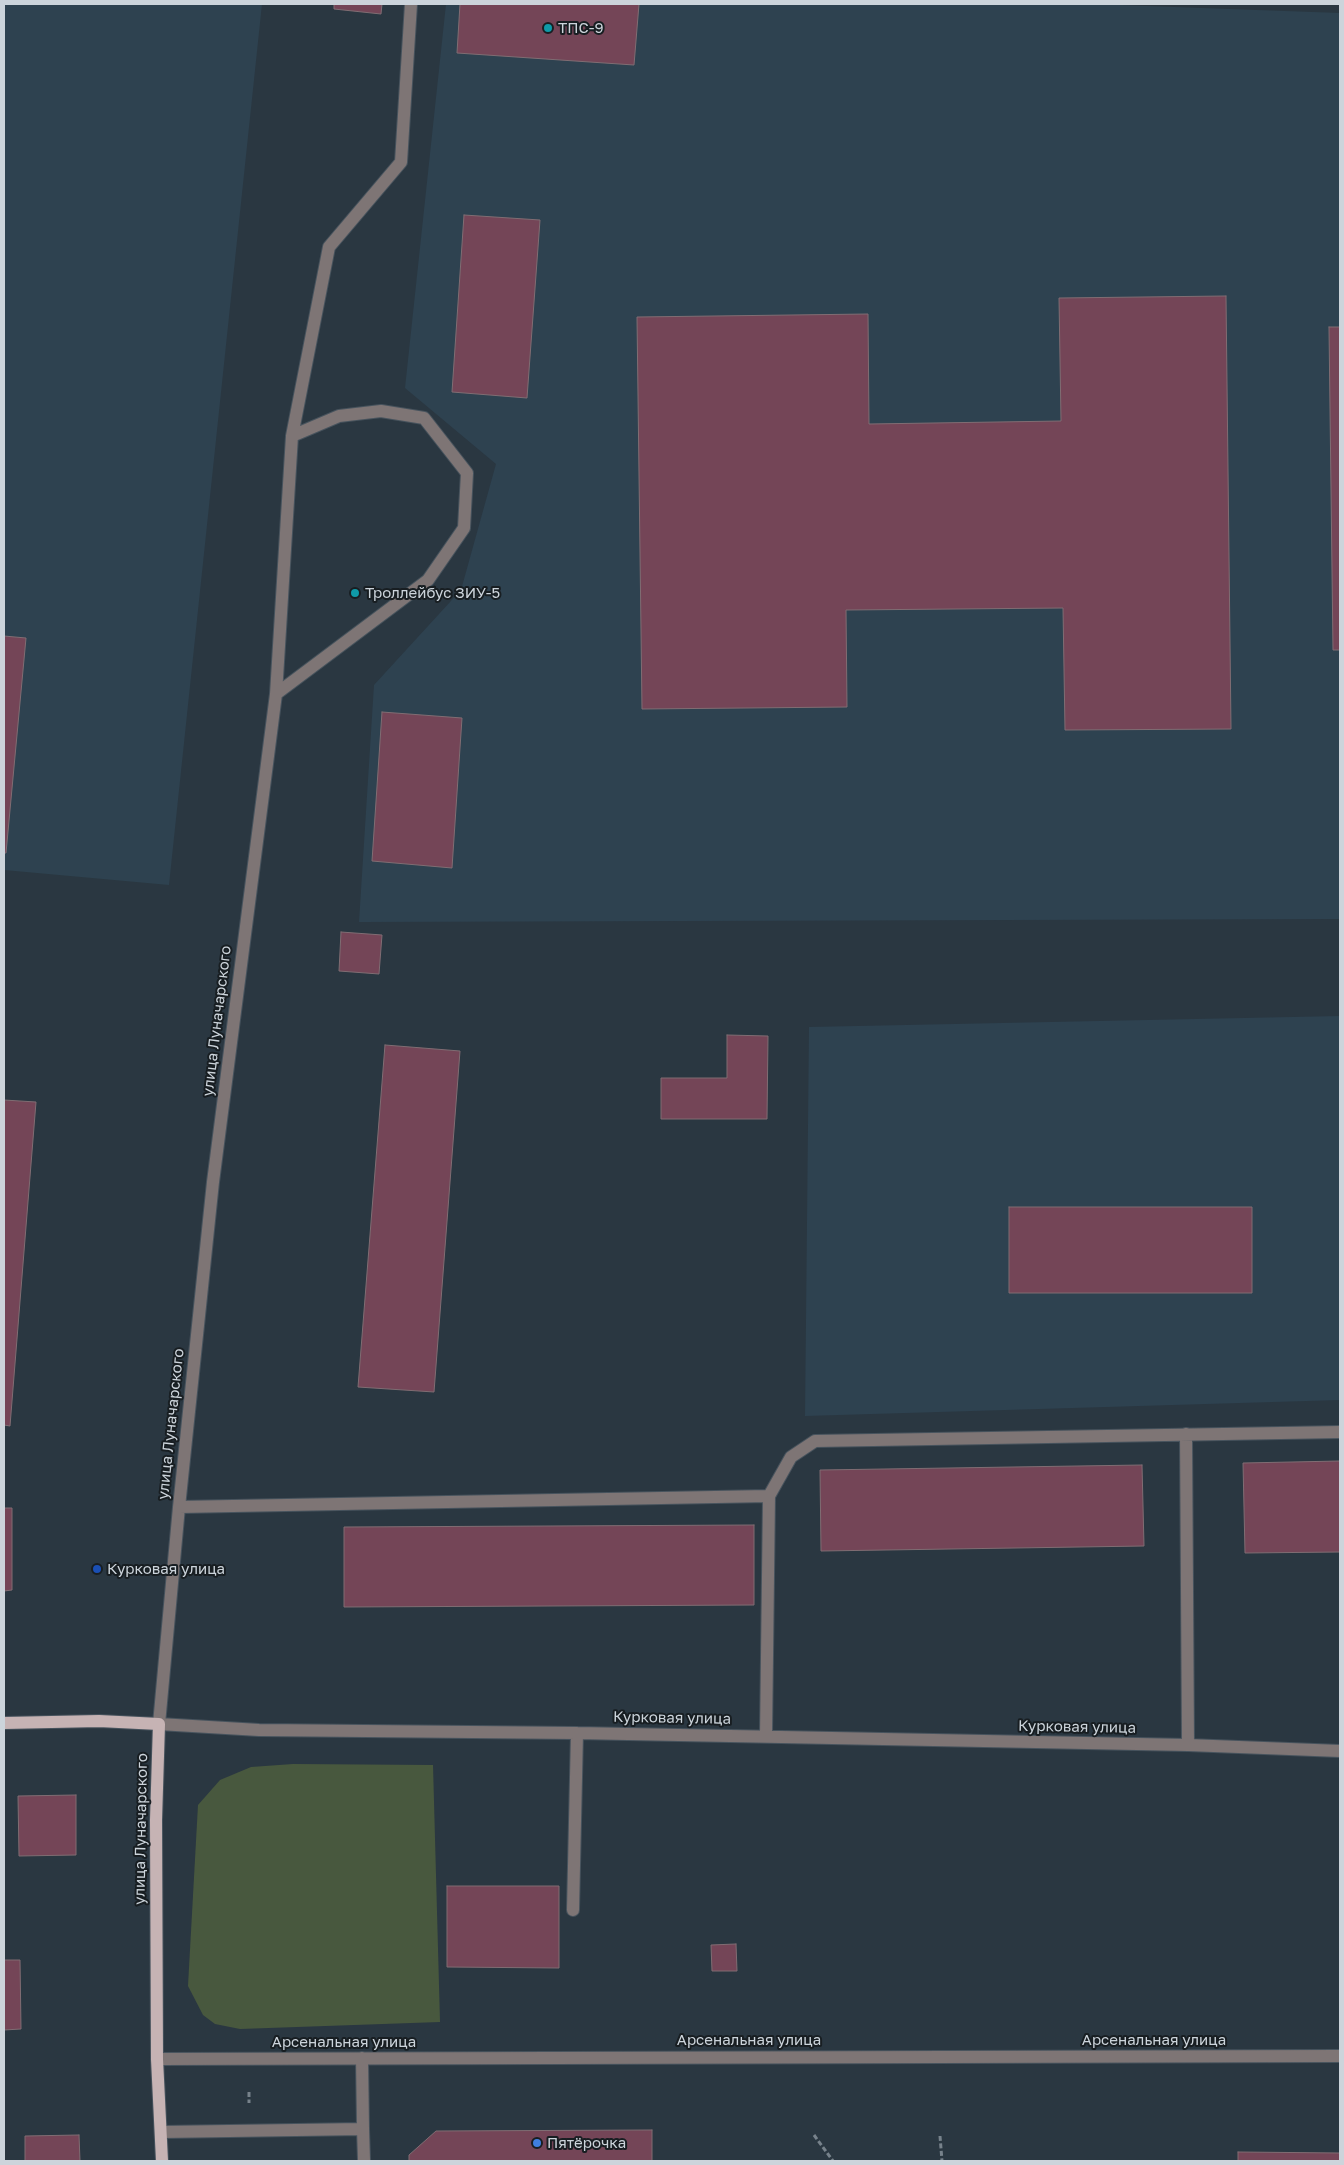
<!DOCTYPE html>
<html>
<head>
<meta charset="utf-8">
<style>
  body { margin:0 }
  #map { position:relative; width:1344px; height:2165px; overflow:hidden; background:#2a3741; font-family:"Golos Text",sans-serif }
  canvas { display:block }
  .frame { position:absolute; inset:0; border:5px solid #ccd4db; pointer-events:none }
</style>
</head>
<body>
<div id="map">
<canvas width="1344" height="2165"></canvas>
<div class="frame"></div>
</div>
<script>
const ctx = document.querySelector('canvas').getContext('2d');
ctx.lineJoin = 'round';
function paint(path, color) { ctx.fillStyle = color; ctx.fill(path, 'evenodd'); }
const poly = rows => new Path2D(rows.map(r => 'M' + r).join(''));
function trace(path, color, width, dash) { ctx.strokeStyle = color; ctx.lineWidth = width; ctx.lineCap = dash ? 'butt' : 'round'; ctx.setLineDash(dash || []); ctx.stroke(path); }
function label(font, color, halo, rows, align = 'center') {
  ctx.font = font + ' "Golos Text",sans-serif'; ctx.lineWidth = 4; ctx.setLineDash([]); ctx.textBaseline = 'middle'; ctx.strokeStyle = halo; ctx.fillStyle = color; for (const [text, x, y, turn = 0] of rows) {
    ctx.save(); ctx.translate(x, y); ctx.rotate((+turn || 0) * Math.PI / 180); ctx.textAlign = isNaN(turn) ? turn : align; if (halo) ctx.strokeText(text, 0, 0); ctx.fillText(text, 0, 0); ctx.restore();
  }
}
const built = poly([
  [4,4,262,4,169,885,4,870],
  [446,4,1092,4,1340,13,1340,919,359,922,374,685,461,590,496,464,405,388],
  [1340,1016,1340,1400,805,1416,809,1027]
]);
const green = poly([
  [293,1764,433,1765,440,2022,240,2029,215,2024,203,2015,188,1986,198,1805,220,1780,251,1767]
]);
const building = poly([
  [334,4,382,4,381,14,334,9,334,4],
  [460,4,639,4,634,65,457,53,460,4],
  [464,215,540,220,527,398,452,392,464,215],
  [1226,296,1231,729,1065,730,1063,608,846,610,847,707,642,709,637,317,868,314,869,424,1061,421,1059,298,1226,296],
  [1329,327,1340,327,1340,650,1333,650,1329,327],
  [4,636,26,638,6,853,4,853,4,636],
  [382,712,462,718,452,868,372,861,382,712],
  [341,932,382,935,379,974,339,971,341,932],
  [727,1035,768,1036,767,1119,661,1119,661,1078,727,1078,727,1035],
  [385,1045,460,1051,434,1392,358,1387,385,1045],
  [4,1100,36,1102,10,1426,4,1425,4,1100],
  [1009,1207,1252,1207,1252,1293,1009,1293,1009,1207],
  [1340,1461,1340,1552,1245,1553,1243,1463,1340,1461],
  [1142,1465,1144,1546,821,1551,820,1470,1142,1465],
  [4,1508,12,1508,12,1590,4,1591,4,1508],
  [754,1525,754,1605,344,1607,344,1527,754,1525],
  [76,1795,76,1855,19,1856,18,1796,76,1795],
  [447,1886,559,1886,559,1968,447,1967,447,1886],
  [736,1944,737,1971,712,1971,711,1945,736,1944],
  [4,1960,20,1960,21,2029,4,2030,4,1960],
  [652,2130,652,2161,409,2161,409,2155,436,2131,652,2130],
  [79,2135,80,2161,25,2161,25,2136,79,2135],
  [1238,2152,1340,2153,1340,2161,1238,2161,1238,2152]
]);
const path = poly([
  [249,2092,249,2103],
  [814,2135,833,2161],
  [940,2136,942,2161]
]);
const minor = poly([
  [411,4,401,162,329,247,292,436,276,694,213,1182,179,1507,159,1724,259,1730,577,1733,1188,1745,1340,1751],
  [276,694,428,580,464,528,467,473,424,418,381,411,339,416,292,436],
  [1186,1434,1188,1745],
  [179,1507,769,1496,791,1457,815,1441,1340,1432],
  [766,1736,769,1496],
  [573,1910,577,1733],
  [157,2059,1340,2056],
  [363,2129,364,2161],
  [161,2132,363,2129,362,2058]
]);
const major = poly([
  [4,1723,99,1721,159,1724,156,1820,157,2059,162,2161]
]);
const markers = [
  [548,28,5,"#0f9aa8"],
  [355,593,5,"#0f9aa8"],
  [97,1569,5,"#1a4fb4"],
  [537,2143,5,"#3f7fe0"]
];
const poiNames = [
  ["ТПС-9",558,28],
  ["Троллейбус ЗИУ-5",365,593],
  ["Курковая улица",107,1569],
  ["Пятёрочка",547,2143]
];
const streetNames = [
  ["улица Луначарского",217,1021,-83],
  ["улица Луначарского",171,1424,-84],
  ["Курковая улица",672,1718,1],
  ["Курковая улица",1077,1727,1],
  ["улица Луначарского",141,1829,-89],
  ["Арсенальная улица",749,2040],
  ["Арсенальная улица",1154,2040],
  ["Арсенальная улица",344,2042]
];
paint(built, '#2e4250');
paint(green, '#48583e');
paint(building, '#744557');
trace(building, '#806d73', 1);
trace(minor, '#47535d', 14);
trace(major, '#47535d', 14);
trace(path, '#77828b', 3, [5, 2.5]);
trace(minor, '#7e7575', 12);
trace(major, '#c6b3b4', 12);
for (const [x, y, r, color] of markers) { const dot = new Path2D(); dot.arc(x, y, r, 0, 2 * Math.PI); ctx.fillStyle = color; ctx.fill(dot); trace(dot, '#181e22', 2); }
label('15px', '#ccd4db', '#181e22', poiNames, 'left');
label('15px', '#ccd4db', '#181e22', streetNames);
</script>
</body>
</html>
